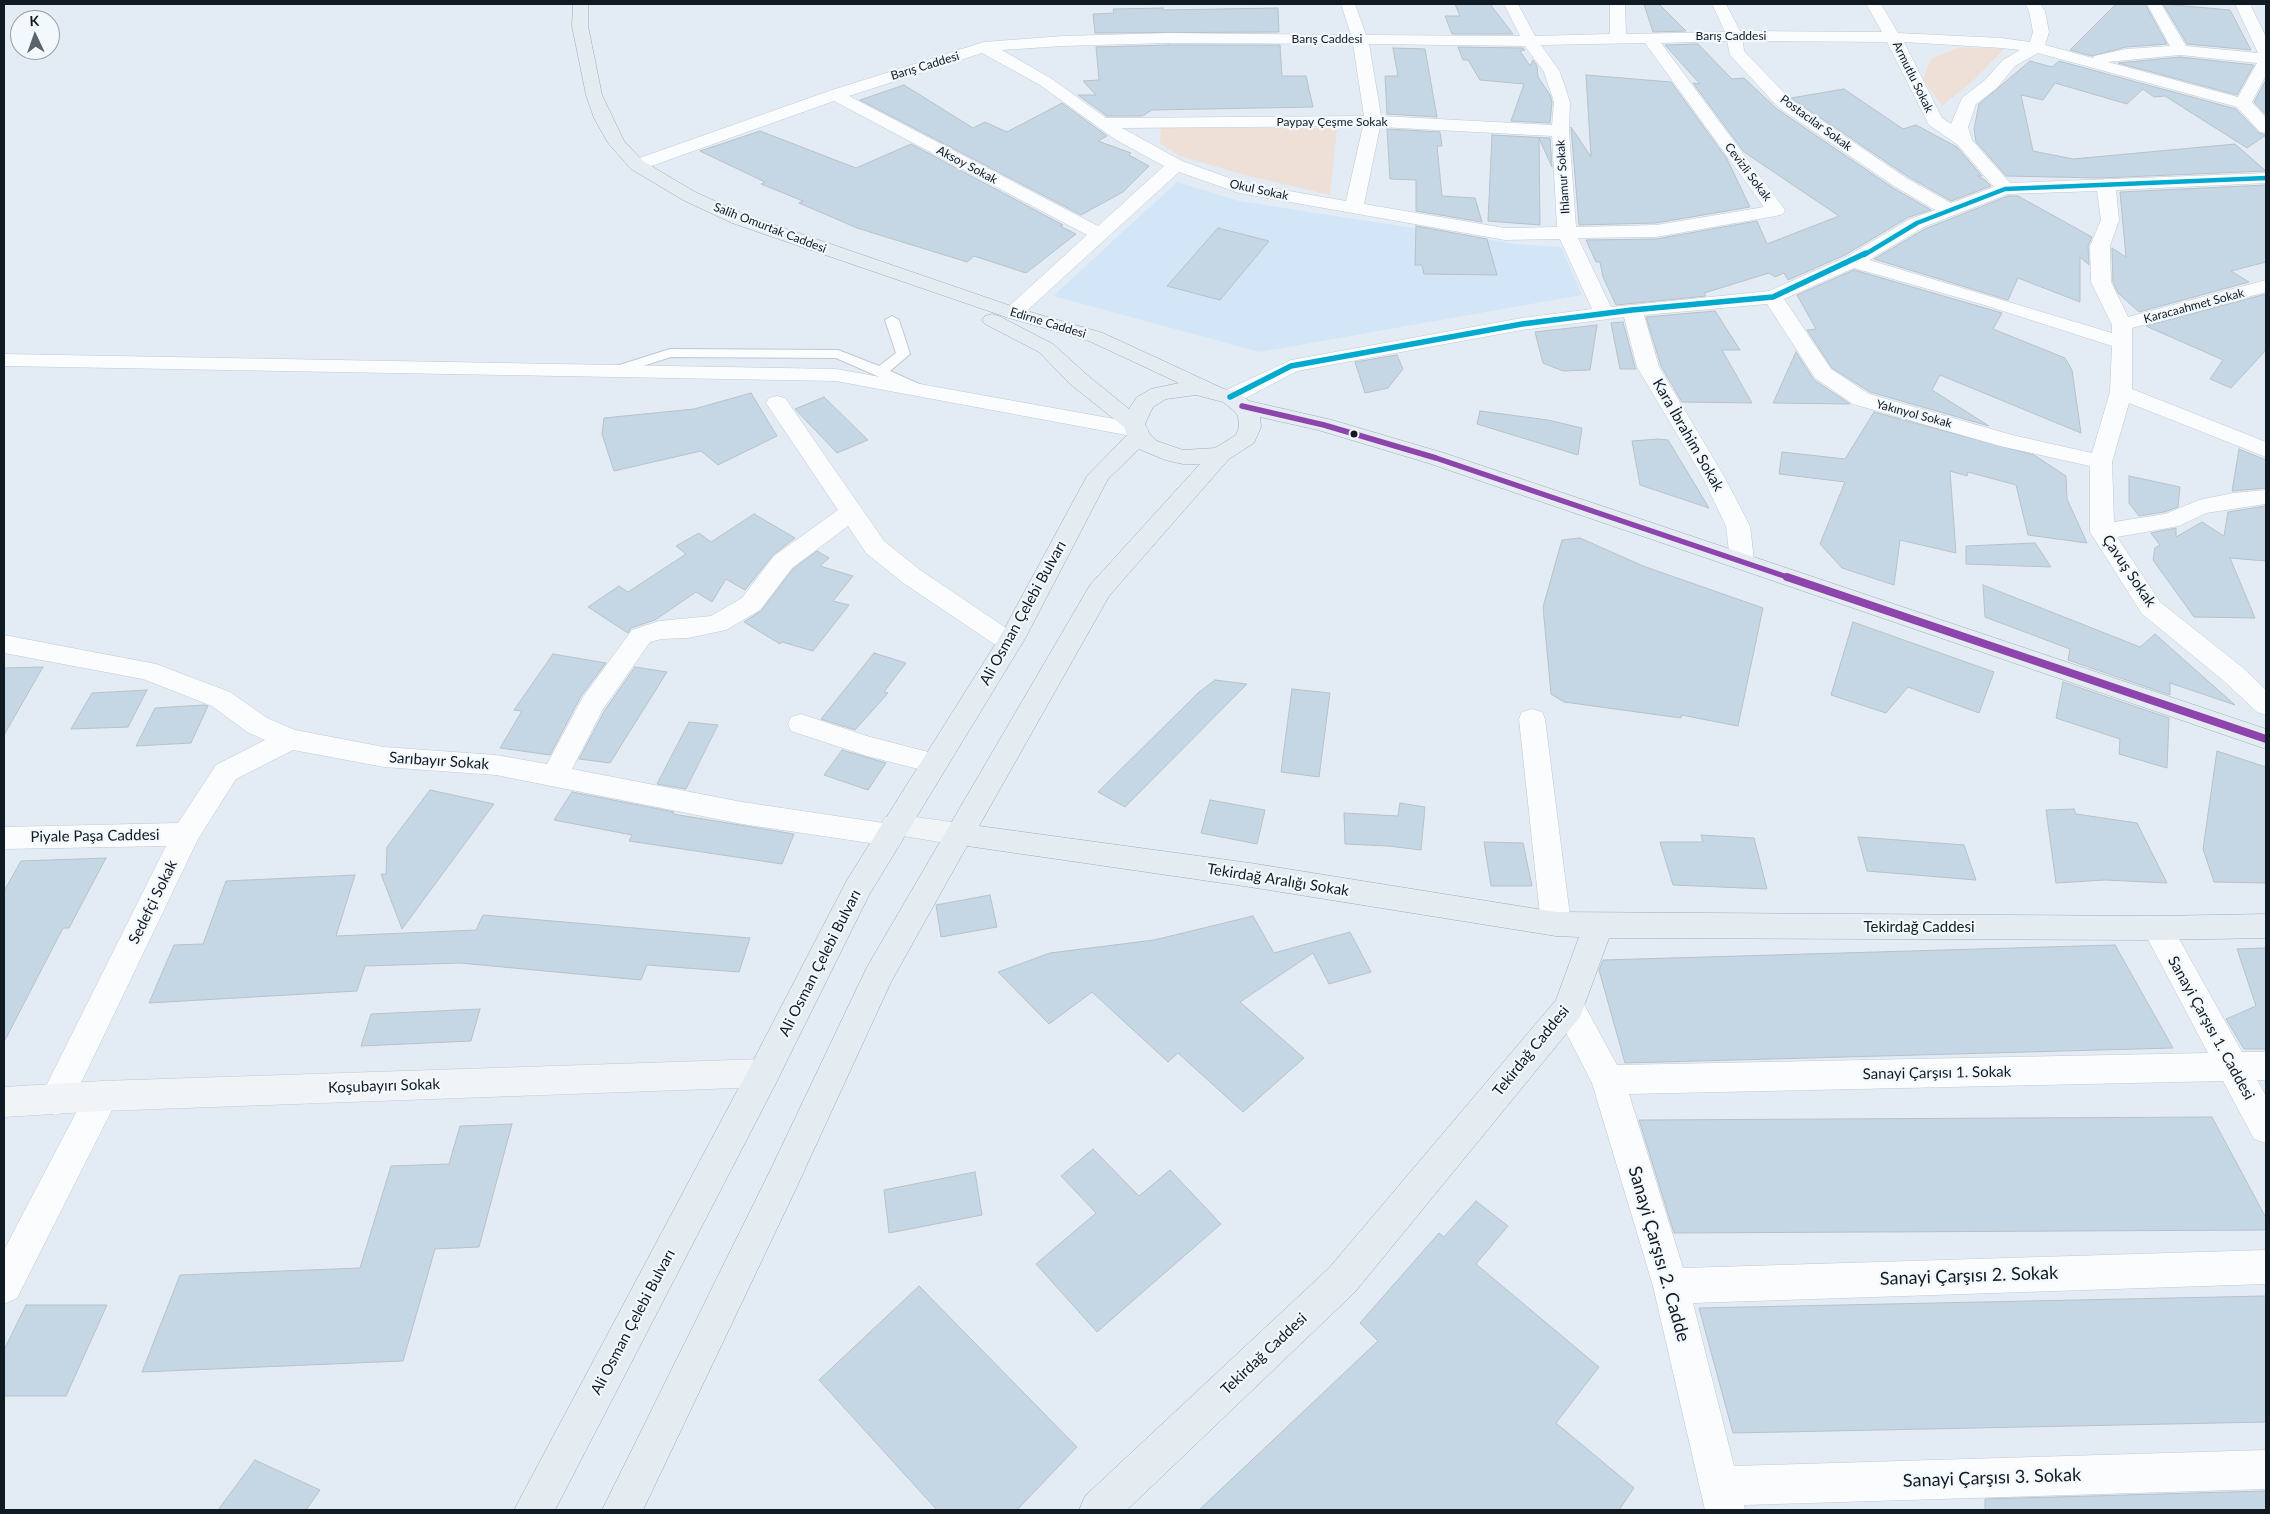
<!DOCTYPE html>
<html>
<head>
<meta charset="utf-8">
<style>
  body { margin:0 }
  #map { position:relative; width:2270px; height:1514px; overflow:hidden; background:#e3ecf4; font-family:Lato,sans-serif }
  canvas { display:block }
  .frame { position:absolute; inset:0; border:5px solid #101a22; pointer-events:none }
  .north { position:absolute; left:10px; top:10px; width:50px; height:50px; box-sizing:border-box; background:#f3f8fd; border:1px solid #989fa5; border-radius:50%; rotate:357deg; font-size:14px; font-weight:700; line-height:20px; text-align:center; color:#101a22 }
  .north::after { content:''; display:block; margin:auto; width:18px; height:22px; background:#5a646c; clip-path:polygon(50% 0,100% 100%,50% 72%,0 100%) }
</style>
</head>
<body>
<div id="map">
<canvas width="2270" height="1514"></canvas>
<div class="frame"></div>
<div class="north">K</div>
</div>
<script>
const ctx = document.querySelector('canvas').getContext('2d');
ctx.lineJoin = 'round';
function paint(path, color) { ctx.fillStyle = color; ctx.fill(path, 'evenodd'); }
const poly = rows => new Path2D(rows.map(r => 'M' + r).join(''));
function trace(path, color, width, dash) { ctx.strokeStyle = color; ctx.lineWidth = width; ctx.lineCap = dash ? 'butt' : 'round'; ctx.setLineDash(dash || []); ctx.stroke(path); }
function label(font, color, halo, rows, align = 'center') {
  ctx.font = font + ' Lato,sans-serif'; ctx.lineWidth = 4.5; ctx.setLineDash([]); ctx.textBaseline = 'middle'; ctx.strokeStyle = halo; ctx.fillStyle = color; for (const [text, x, y, turn = 0] of rows) {
    ctx.save(); ctx.translate(x, y); ctx.rotate((+turn || 0) * Math.PI / 180); ctx.textAlign = isNaN(turn) ? turn : align; if (halo) ctx.strokeText(text, 0, 0); ctx.fillText(text, 0, 0); ctx.restore();
  }
}
const built = poly([
  [1177,182,1239,201,1516,244,1561,247,1582,295,1260,352,1053,296]
]);
const green = poly([
  [1960,47,2004,49,1974,80,1942,106,1923,79,1931,59],
  [1161,128,1337,128,1330,195,1245,175,1179,156,1160,143]
]);
const building = poly([
  [1455,4,1490,4,1513,34,1452,34,1445,16,1460,16,1455,4],
  [1644,4,1659,4,1686,31,1653,32,1644,4],
  [2116,4,2145,4,2167,44,2126,47,2092,56,2070,50,2116,4],
  [2163,4,2230,10,2251,50,2187,44,2163,4],
  [1163,8,1163,10,1278,8,1279,32,1095,33,1093,14,1114,13,1113,9,1163,8],
  [1698,44,1732,79,1744,78,1777,109,1893,188,1931,210,1909,217,1845,255,1788,280,1784,273,1775,277,1769,273,1704,293,1706,296,1616,305,1603,277,1600,262,1596,262,1586,240,1656,239,1757,221,1767,244,1839,216,1744,152,1693,83,1700,84,1665,45,1698,44],
  [1169,45,1280,45,1282,76,1306,76,1313,107,1152,110,1142,116,1107,116,1078,95,1096,95,1083,81,1099,80,1096,47,1169,45],
  [1458,47,1523,48,1525,50,1520,51,1530,66,1533,60,1537,66,1538,77,1550,95,1552,102,1550,123,1511,121,1524,84,1480,80,1468,60,1463,60,1458,47],
  [1393,48,1425,49,1437,117,1387,114,1385,76,1398,76,1393,48],
  [2180,57,2254,65,2237,95,2118,63,2180,57],
  [2030,61,2052,67,2059,61,2236,109,2259,133,2266,135,2247,148,2165,96,2154,97,2143,89,2127,104,2055,83,2043,100,2021,95,2033,151,2073,159,2235,144,2266,171,2100,178,2006,176,1976,142,1974,129,1979,104,2030,61],
  [1586,75,1671,82,1727,159,1750,207,1656,223,1579,225,1571,127,1591,157,1586,75],
  [2266,80,2266,115,2254,102,2266,80],
  [904,85,973,128,985,122,1007,132,1062,103,1107,136,1098,141,1131,153,1129,155,1149,166,1123,192,1081,215,860,100,904,85],
  [1844,89,1903,129,1916,125,1957,147,1982,176,1977,176,1985,180,1991,186,1951,201,1907,176,1791,98,1844,89],
  [1387,129,1440,132,1442,146,1437,146,1442,196,1475,198,1482,222,1416,211,1416,180,1390,179,1387,129],
  [760,131,856,168,911,144,1063,225,1060,226,1076,234,1026,273,974,256,967,262,857,228,799,203,803,201,761,184,765,182,700,151,760,131],
  [1492,135,1550,138,1552,167,1539,138,1540,225,1488,221,1492,135],
  [2266,185,2266,262,2231,271,2249,282,2139,312,2118,293,2113,282,2112,248,2126,257,2120,192,2266,185],
  [2008,196,2018,196,2092,237,2088,246,2089,265,2080,257,2080,302,2018,278,2008,300,1874,259,1925,229,2008,196],
  [1416,226,1487,239,1497,275,1424,274,1422,265,1415,265,1416,226],
  [1218,228,1269,241,1220,300,1167,286,1218,228],
  [1854,270,2002,313,1993,329,2065,358,2072,370,2081,433,1940,375,1932,390,1989,426,1870,392,1832,368,1807,330,1816,329,1797,295,1854,270],
  [2266,294,2266,350,2231,388,2210,379,2223,360,2146,326,2266,294],
  [1715,311,1740,350,1722,350,1752,403,1682,402,1661,366,1646,317,1715,311],
  [1623,322,1635,367,1636,369,1620,369,1611,323,1623,322],
  [1597,325,1590,370,1563,371,1543,363,1535,332,1597,325],
  [1796,352,1814,380,1850,404,1773,403,1796,352],
  [1397,355,1403,369,1388,388,1365,393,1355,362,1397,355],
  [751,393,777,436,718,465,701,451,614,471,602,434,604,418,694,409,751,393],
  [824,397,868,440,837,453,795,409,824,397],
  [1480,411,1548,420,1582,428,1578,455,1477,424,1480,411],
  [1874,412,2034,455,2066,476,2067,499,2087,543,2028,535,2016,485,1968,472,1967,476,1950,471,1956,553,1900,540,1894,585,1842,568,1820,544,1845,482,1779,474,1782,452,1845,459,1874,412],
  [1658,439,1668,440,1709,508,1640,485,1632,441,1658,439],
  [2239,449,2266,460,2266,488,2232,491,2239,449],
  [2129,476,2180,487,2178,507,2164,512,2139,516,2129,503,2129,476],
  [2266,506,2266,561,2230,558,2255,618,2194,617,2153,560,2155,548,2160,545,2151,533,2176,528,2176,537,2202,522,2224,536,2228,512,2266,506],
  [754,514,795,538,773,555,745,590,726,579,712,602,696,592,655,620,631,628,628,633,588,607,619,586,628,592,686,554,676,546,699,533,711,542,754,514],
  [1580,538,1643,566,1763,608,1738,726,1681,715,1681,718,1564,702,1551,694,1543,607,1562,540,1580,538],
  [2035,543,2051,567,1966,564,1966,546,2035,543],
  [817,551,829,558,820,566,853,576,833,601,849,605,813,651,782,642,780,644,744,622,761,611,793,569,817,551],
  [1983,585,2140,647,2155,634,2235,705,2170,683,2170,695,2068,660,2070,649,1985,617,1983,585],
  [1853,622,1994,672,1979,713,1908,687,1886,713,1831,695,1853,622],
  [874,653,906,663,884,692,888,693,855,730,821,719,874,653],
  [553,654,606,663,581,696,550,755,500,748,522,711,514,710,553,654],
  [43,667,4,735,4,668,43,667],
  [635,667,667,672,610,763,579,759,605,710,635,667],
  [1215,680,1247,684,1125,807,1098,792,1198,693,1215,680],
  [2063,682,2169,718,2167,768,2119,754,2120,739,2056,718,2063,682],
  [1292,689,1330,693,1319,777,1281,772,1292,689],
  [147,690,128,727,71,729,92,693,147,690],
  [204,705,208,706,191,743,136,746,155,708,204,705],
  [689,722,718,725,686,789,657,784,689,722],
  [842,750,886,763,868,790,824,775,842,750],
  [2217,751,2266,767,2266,883,2214,882,2203,849,2217,751],
  [430,790,494,804,402,929,381,874,386,874,387,847,430,790],
  [572,792,674,812,673,814,794,834,782,864,629,841,632,835,554,820,572,792],
  [1210,800,1265,810,1257,844,1201,833,1210,800],
  [1400,803,1425,807,1421,850,1388,846,1345,844,1344,813,1398,816,1400,803],
  [2074,809,2076,814,2137,823,2167,883,2105,880,2056,883,2046,810,2074,809],
  [1701,835,1754,838,1767,889,1673,885,1660,842,1703,842,1701,835],
  [1858,837,1964,845,1976,880,1867,871,1858,837],
  [1484,842,1523,843,1532,886,1491,886,1484,842],
  [106,858,69,928,63,928,4,1042,4,891,21,861,106,858],
  [355,875,336,936,476,930,483,915,750,938,739,972,647,965,641,980,460,963,365,966,357,991,149,1003,174,945,203,944,226,881,355,875],
  [990,895,997,927,941,937,936,905,990,895],
  [1253,916,1274,953,1350,932,1371,972,1329,984,1313,953,1240,1002,1304,1058,1243,1112,1178,1053,1168,1062,1092,992,1049,1024,998,972,1050,953,1154,940,1253,916],
  [2115,945,2173,1048,1625,1063,1599,970,1603,960,2115,945],
  [2266,948,2266,1049,2244,1049,2226,1019,2256,1006,2237,949,2266,948],
  [480,1009,471,1041,361,1046,371,1014,480,1009],
  [2212,1117,2266,1218,2266,1230,1674,1233,1639,1120,2212,1117],
  [512,1124,479,1247,435,1249,403,1361,142,1372,180,1275,360,1268,391,1166,449,1164,460,1126,512,1124],
  [1093,1149,1139,1196,1170,1170,1221,1224,1097,1332,1036,1264,1096,1213,1061,1176,1093,1149],
  [975,1172,982,1215,889,1233,884,1190,975,1172],
  [1476,1201,1508,1226,1476,1264,1599,1367,1556,1423,1634,1488,1619,1510,1199,1510,1378,1341,1360,1323,1439,1233,1444,1237,1476,1201],
  [919,1286,1077,1447,1017,1510,937,1510,819,1380,919,1286],
  [2266,1296,2266,1422,1733,1433,1699,1308,2266,1296],
  [26,1305,107,1305,66,1396,4,1396,4,1350,26,1305],
  [255,1460,320,1490,306,1510,218,1510,255,1460],
  [2266,1491,2266,1510,1985,1510,1985,1499,2266,1491]
]);
const lane = poly([
  [892,316,899,320,910,354,890,371,926,387,928,390,926,393,916,393,836,358,671,357,615,375,608,371,610,368,670,349,838,350,879,366,896,353,885,320,892,316]
]);
const street = poly([
  [1341,4,1355,4,1366,35,1520,36,1504,4,1518,4,1535,36,1610,34,1610,4,1625,4,1626,34,1725,32,1712,4,1726,4,1740,31,1882,32,1866,4,1881,4,1898,33,2001,38,2030,42,2033,32,2029,11,2025,4,2040,4,2045,11,2049,32,2045,45,2093,58,2094,56,2126,49,2170,46,2147,4,2161,4,2186,46,2258,53,2235,4,2250,4,2266,37,2266,75,2252,102,2266,118,2266,133,2260,132,2237,107,2038,53,2015,66,1997,88,1976,104,1968,127,1972,140,2010,183,2266,173,2266,183,2116,190,2119,220,2110,246,2111,282,2128,317,2266,280,2266,292,2132,328,2132,389,2266,442,2266,457,2129,403,2112,462,2114,522,2165,514,2199,500,2233,493,2266,490,2266,504,2206,513,2179,526,2117,537,2160,602,2242,667,2266,690,2266,715,2257,712,2224,681,2142,614,2090,532,2090,466,2000,446,1853,404,1815,378,1767,304,1644,315,1659,367,1725,478,1750,526,1754,560,1751,566,1742,568,1733,566,1730,560,1726,526,1703,478,1637,367,1624,317,1522,330,1297,371,1238,402,1230,403,1222,402,1219,397,1222,392,1291,360,1522,318,1592,309,1560,239,1505,240,1239,193,1179,172,1020,317,1013,319,1006,317,1003,313,1006,309,1087,235,834,101,643,169,637,170,631,169,628,165,631,161,829,91,984,42,1063,36,1169,33,1351,35,1341,4],
  [1727,41,1730,55,1778,107,1894,186,1935,210,1910,219,1846,257,1769,291,1611,307,1578,238,1656,237,1776,216,1783,214,1785,210,1661,43,1727,41],
  [1743,41,1887,42,1929,125,1958,145,1994,187,1951,203,1906,178,1790,99,1744,51,1743,41],
  [1904,42,2001,48,2020,50,2003,60,1985,80,1962,98,1951,124,1942,118,1904,42],
  [1169,43,1353,44,1364,116,1106,118,1052,79,1002,50,1063,46,1169,43],
  [1645,43,1764,207,1656,225,1576,227,1569,131,1570,102,1560,72,1541,45,1645,43],
  [1369,44,1525,46,1544,72,1554,102,1552,125,1381,116,1369,44],
  [982,53,1040,85,1116,140,1164,166,1098,226,849,96,982,53],
  [2180,55,2257,63,2238,97,2108,62,2180,55],
  [1363,126,1346,201,1243,183,1182,161,1122,128,1363,126],
  [1380,127,1552,136,1557,227,1505,228,1364,204,1380,127],
  [2097,191,2101,220,2090,246,2091,282,2112,325,2112,333,1869,260,1924,227,2008,194,2097,191],
  [1854,268,1981,304,2112,346,2110,392,2092,453,2012,435,1869,394,1831,369,1784,299,1854,268],
  [4,354,836,369,1137,423,1145,425,1148,430,1145,435,1137,437,836,381,4,366,4,354],
  [777,396,785,398,884,541,920,570,1018,636,1022,642,1018,648,1009,651,1000,648,902,582,866,553,848,526,792,568,760,610,726,630,688,638,661,639,650,642,603,709,572,769,742,802,890,824,900,827,904,835,900,843,890,846,742,824,496,775,384,767,293,750,236,779,198,839,68,1110,56,1115,44,1110,39,1100,166,846,4,849,4,827,178,823,216,765,265,740,247,732,212,706,143,679,4,653,4,635,156,664,230,692,267,718,295,730,384,747,496,755,547,764,583,697,632,630,659,621,711,616,742,598,774,556,838,510,766,403,769,398,777,396],
  [1532,709,1542,712,1545,719,1571,924,1567,933,1556,936,1545,933,1541,924,1519,719,1522,712,1532,709],
  [801,714,870,737,944,756,948,763,944,770,934,773,867,756,791,731,788,724,791,717,801,714],
  [2157,916,2168,919,2242,1052,2266,1052,2266,1080,2257,1080,2266,1096,2266,1143,2254,1139,2223,1081,1629,1094,1683,1268,2266,1250,2266,1284,1693,1303,1734,1466,2266,1450,2266,1489,1744,1505,1745,1510,1705,1510,1653,1286,1592,1083,1553,1007,1558,997,1569,994,1580,997,1617,1065,2208,1053,2142,928,2146,919,2157,916],
  [102,1081,114,1086,119,1096,17,1298,4,1304,4,1250,90,1086,102,1081]
]);
const secondary = poly([
  [895,814,958,823,968,826,972,834,968,842,958,845,885,833,881,825,885,817,895,814],
  [764,1059,776,1063,780,1073,776,1083,764,1087,102,1111,4,1117,4,1087,102,1081,764,1059]
]);
const primary = poly([
  [573,4,588,4,588,26,602,95,624,141,643,161,695,192,746,215,1020,309,1103,333,1224,389,1238,392,1249,401,1332,420,1444,453,2266,729,2266,749,1428,463,1318,430,1260,417,1261,427,1254,443,1229,459,1109,596,979,826,1250,863,1556,912,2157,916,2266,914,2266,938,2157,940,1609,938,1580,1017,1355,1292,1127,1510,1079,1510,1085,1496,1329,1268,1556,1000,1579,937,1556,936,1250,887,967,846,891,982,793,1195,643,1510,602,1510,769,1173,867,967,1090,585,1200,464,1183,464,1165,460,1139,449,1108,479,1026,637,869,895,776,1083,555,1510,514,1510,752,1063,847,880,1001,635,1087,476,1127,435,1124,427,1070,384,1039,352,985,324,982,320,985,316,992,314,999,316,1053,344,1086,374,1129,409,1137,397,1151,389,1179,383,1089,341,1006,317,732,223,683,200,631,169,608,143,594,118,586,95,572,26,573,4],
  [1196,395,1223,402,1234,411,1238,416,1239,427,1236,435,1215,448,1183,450,1157,441,1149,433,1145,424,1153,407,1166,399,1196,395]
]);
const bus1Far1 = poly([
  [1864,255,1917,223,2005,189,2266,178]
]);
const bus1 = poly([
  [1230,397,1291,366,1522,324,1632,310,1773,297,1866,253]
]);
const bus2Far1 = poly([
  [1242,406,1324,425,1436,458,1790,578]
]);
const bus2 = poly([
  [1787,577,2266,739]
]);
const markers = [
  [1354,434,4.5,"#101a22"]
];
const farStreetnames = [
  ["Barış Caddesi",1731,36],
  ["Barış Caddesi",1327,39],
  ["Barış Caddesi",925,66,-17],
  ["Armutlu Sokak",1913,77,64],
  ["Paypay Çeşme Sokak",1332,122],
  ["Postacılar Sokak",1816,123,36],
  ["Aksoy Sokak",967,165,28],
  ["Cevizli Sokak",1748,172,53],
  ["Ihlamur Sokak",1563,177,-94],
  ["Okul Sokak",1259,190,12],
  ["Salih Omurtak Caddesi",770,228,21],
  ["Karacaahmet Sokak",2194,306,-15],
  ["Edirne Caddesi",1048,323,17],
  ["Yakınyol Sokak",1914,414,15]
];
const streetNames = [
  ["Kara İbrahim Sokak",1688,435,60],
  ["Çavuş Sokak",2129,571,56],
  ["Ali Osman Çelebi Bulvarı",1023,613,-61],
  ["Sarıbayır Sokak",439,761,4],
  ["Piyale Paşa Caddesi",95,836,-1],
  ["Tekirdağ Aralığı Sokak",1278,880,9],
  ["Sedefçi Sokak",153,902,-64],
  ["Tekirdağ Caddesi",1919,927],
  ["Ali Osman Çelebi Bulvarı",820,963,-63],
  ["Sanayi Çarşısı 1. Caddesi",2211,1028,61],
  ["Tekirdağ Caddesi",1531,1051,-51],
  ["Sanayi Çarşısı 1. Sokak",1937,1073,-1],
  ["Koşubayırı Sokak",384,1086,-2],
  ["Ali Osman Çelebi Bulvarı",633,1322,-62],
  ["Tekirdağ Caddesi",1264,1354,-43]
];
const nearStreetnames = [
  ["Sanayi Çarşısı 2. Cadde",1659,1254,74],
  ["Sanayi Çarşısı 2. Sokak",1969,1276,-2],
  ["Sanayi Çarşısı 3. Sokak",1992,1478,-2]
];
paint(built, '#d3e6f7');
paint(green, '#eedfd7');
paint(building, '#c5d7e4');
trace(building, '#b8c1c9', 1);
trace(lane, '#bfc9d1', 2);
trace(street, '#bfc9d1', 1);
trace(secondary, '#bfc9d1', 1);
trace(primary, '#9dacb9', 1);
paint(lane, '#fbfcfd');
paint(street, '#fbfcfd');
paint(secondary, '#f0f4f7');
paint(primary, '#e4ebf1');
trace(bus1Far1, '#00a9ce', 4.5);
trace(bus1, '#00a9ce', 5.5);
trace(bus2Far1, '#8e44ad', 5.5);
trace(bus2, '#8e44ad', 8);
for (const [x, y, r, color] of markers) { const dot = new Path2D(); dot.arc(x, y, r, 0, 2 * Math.PI); ctx.fillStyle = color; ctx.fill(dot); trace(dot, '#f3f8fd', 2); }
label('12px', '#101a22', '#f3f8fd', farStreetnames);
label('15px', '#101a22', '#f3f8fd', streetNames);
label('18px', '#101a22', '#f3f8fd', nearStreetnames);
</script>
</body>
</html>
